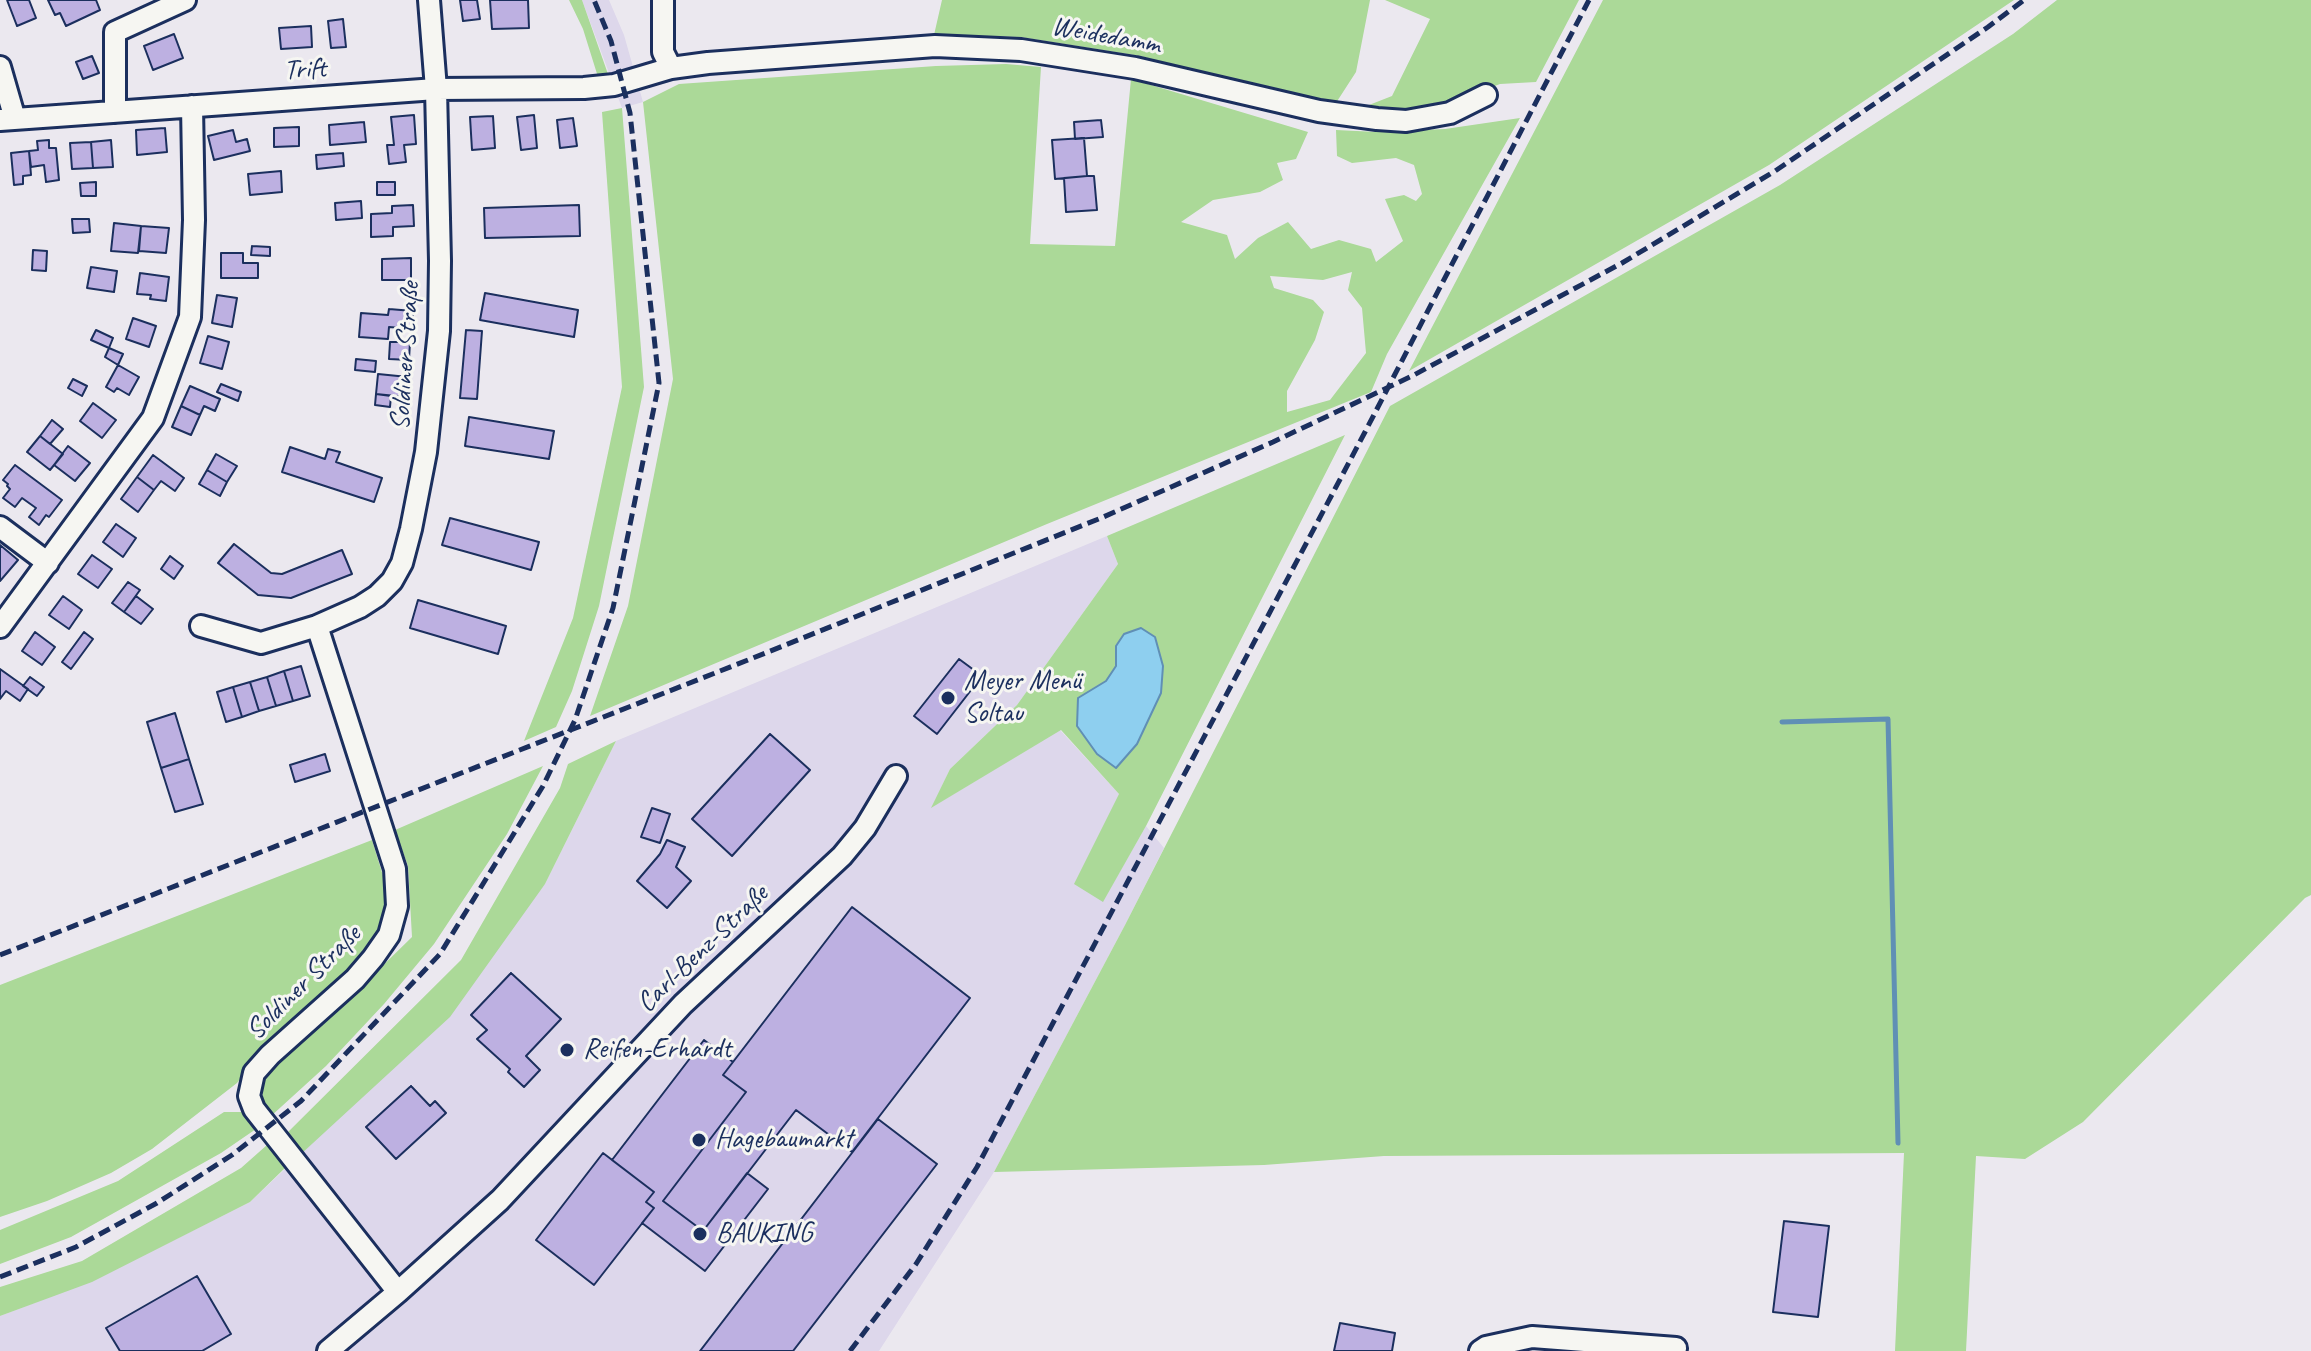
<!DOCTYPE html>
<html>
<head>
<meta charset="utf-8">
<style>
  body { margin:0 }
  canvas { display:block; background:#ebe8ef }
</style>
</head>
<body>
<canvas width="2311" height="1351"></canvas>
<script>
const ctx = document.querySelector('canvas').getContext('2d');
ctx.lineJoin = 'round';
function paint(path, color) { ctx.fillStyle = color; ctx.fill(path, 'evenodd'); }
const poly = rows => new Path2D(rows.map(r => 'M' + r).join(''));
function trace(path, color, width, dash) { ctx.strokeStyle = color; ctx.lineWidth = width; ctx.lineCap = dash ? 'butt' : 'round'; ctx.setLineDash(dash || []); ctx.stroke(path); }
function label(font, color, halo, rows, align = 'center') {
  ctx.font = font + ' Caveat,sans-serif'; ctx.lineWidth = 6; ctx.setLineDash([]); ctx.textBaseline = 'middle'; ctx.strokeStyle = halo; ctx.fillStyle = color; for (const [text, x, y, turn = 0] of rows) {
    ctx.save(); ctx.translate(x, y); ctx.rotate((+turn || 0) * Math.PI / 180); ctx.textAlign = isNaN(turn) ? turn : align; if (halo) ctx.strokeText(text, 0, 0); ctx.fillText(text, 0, 0); ctx.restore();
  }
}
const built = poly([
  [582,0,609,0,624,35,643,102,622,108],
  [1107,536,1118,564,1017,705,950,769,932,807,1060,730,1119,794,1103,901,1146,826,1164,848,1125,925,994,1172,879,1351,0,1351,0,1316,92,1281,250,1202,300,1155,545,884,616,741]
]);
const green = poly([
  [569,0,582,0,609,77,598,77,583,29],
  [942,0,1370,0,1356,72,1334,106,1140,56,1020,37,934,35],
  [1385,0,1579,0,1536,82,1500,84,1442,106,1409,114,1366,113,1369,105,1392,96,1430,19],
  [1603,0,2014,0,1769,165,1409,371],
  [2057,0,2311,0,2311,895,2305,898,2083,1122,2025,1159,1976,1156,1966,1351,1895,1351,1904,1153,1384,1156,1264,1165,994,1172,1125,925,1390,406,1780,185,2013,34],
  [1006,64,1041,67,1030,244,1115,246,1131,79,1308,132,1296,159,1277,163,1283,180,1260,192,1213,200,1181,222,1227,235,1235,259,1258,238,1288,222,1311,249,1339,240,1371,249,1376,262,1403,241,1385,199,1404,195,1416,201,1422,194,1414,165,1396,158,1352,163,1337,156,1336,130,1377,132,1445,129,1520,118,1387,354,1371,392,1047,524,590,716,628,606,673,379,643,102,679,84,936,66],
  [1352,272,1348,290,1362,308,1366,353,1330,400,1287,412,1287,391,1315,340,1324,312,1313,300,1274,288,1270,276,1323,280],
  [622,108,644,387,599,606,572,691,556,727,524,741,573,618,622,387,602,112],
  [1345,435,1146,826,1103,902,1074,884,1119,794,1061,730,931,808,950,769,1017,705,1118,564,1107,536],
  [616,741,545,884,450,1017,300,1155,284,1136,461,960,560,788,568,764],
  [543,766,507,834,434,944,384,1004,326,1066,270,1117,262,1101,263,1082,280,1060,365,983,412,937,408,866,395,830],
  [372,840,384,879,386,912,371,945,349,974,265,1046,237,1083,152,1149,111,1173,47,1201,0,1217,0,985],
  [224,1112,242,1112,256,1129,221,1153,71,1237,0,1264,0,1230,118,1181],
  [267,1145,285,1168,250,1202,92,1282,0,1316,0,1287,82,1261,241,1168]
]);
const water = poly([
  [1141,628,1155,637,1163,666,1161,693,1137,744,1116,768,1097,754,1077,726,1078,698,1106,681,1116,666,1116,646,1124,634,1141,628]
]);
const stream = poly([
  [1782,722,1888,719,1898,1143]
]);
const building = poly([
  [7,0,29,0,36,18,17,26,7,0],
  [48,0,96,0,100,10,66,26,60,13,55,15,48,0],
  [460,0,477,0,480,19,463,21,460,0],
  [490,0,528,0,529,28,492,29,490,0],
  [343,19,346,47,331,48,328,21,343,19],
  [311,26,312,47,281,49,279,28,311,26],
  [174,34,183,58,153,70,144,46,174,34],
  [92,56,99,73,83,79,76,62,92,56],
  [414,115,416,144,404,145,406,162,389,164,387,145,394,145,391,117,414,115],
  [534,115,537,148,521,150,517,117,534,115],
  [493,116,495,148,472,150,470,117,493,116],
  [573,118,577,146,560,148,557,120,573,118],
  [1101,120,1103,137,1075,139,1074,122,1101,120],
  [364,122,366,142,330,145,329,125,364,122],
  [299,127,299,146,274,147,274,128,299,127],
  [165,128,167,152,137,155,136,130,165,128],
  [233,130,236,142,247,139,250,151,214,160,208,136,233,130],
  [1084,138,1087,176,1055,179,1052,140,1084,138],
  [49,140,49,148,56,148,59,180,46,182,44,165,31,167,29,151,38,150,37,141,49,140],
  [111,140,113,167,93,168,91,142,111,140],
  [91,142,93,168,72,169,70,143,91,142],
  [29,151,31,175,23,176,23,184,14,185,11,153,29,151],
  [343,153,344,166,317,169,316,155,343,153],
  [281,171,282,192,250,195,248,174,281,171],
  [1087,176,1094,176,1097,210,1066,212,1064,178,1087,176],
  [96,182,96,196,81,196,80,183,96,182],
  [377,182,395,182,395,195,377,195,377,182],
  [361,201,362,218,336,220,335,203,361,201],
  [413,205,414,226,393,227,393,236,371,237,371,214,392,213,392,206,413,205],
  [579,205,580,236,485,238,484,208,579,205],
  [72,219,89,219,90,232,73,233,72,219],
  [114,223,141,226,138,253,111,251,114,223],
  [141,226,169,228,166,253,139,251,141,226],
  [252,246,270,247,270,256,251,255,252,246],
  [33,250,47,251,46,271,32,270,33,250],
  [221,253,243,253,243,263,258,263,258,278,221,278,221,253],
  [411,258,411,280,382,280,382,259,411,258],
  [91,267,117,271,114,292,87,288,91,267],
  [140,273,169,277,166,301,150,299,151,295,137,294,140,273],
  [485,293,578,310,574,337,480,320,485,293],
  [217,295,237,298,232,327,212,323,217,295],
  [389,309,413,311,412,329,389,327,388,339,359,337,361,313,388,315,389,309],
  [133,318,156,326,149,347,126,339,133,318],
  [96,330,113,338,109,348,91,340,96,330],
  [466,330,482,331,477,399,460,398,466,330],
  [208,336,229,342,222,369,200,363,208,336],
  [390,342,410,342,409,360,389,359,390,342],
  [109,348,123,354,118,365,105,357,109,348],
  [356,359,376,361,375,372,355,370,356,359],
  [118,365,139,377,129,395,117,388,114,392,106,387,118,365],
  [378,374,408,377,406,397,376,394,378,374],
  [73,379,87,386,82,396,68,388,73,379],
  [221,384,241,392,238,401,217,392,221,384],
  [190,386,220,399,215,411,204,406,200,415,181,406,190,386],
  [376,394,391,396,390,407,375,405,376,394],
  [93,403,116,420,102,438,80,421,93,403],
  [181,406,200,415,191,435,172,427,181,406],
  [469,417,554,431,549,459,465,446,469,417],
  [52,420,63,429,50,444,40,436,52,420],
  [40,436,63,454,50,470,27,452,40,436],
  [68,446,90,463,75,481,54,465,68,446],
  [290,447,325,459,328,449,340,452,336,462,382,478,374,502,282,472,290,447],
  [216,454,237,466,227,482,207,470,216,454],
  [153,455,184,478,175,491,161,481,154,490,137,477,153,455],
  [15,465,62,500,49,517,46,515,39,525,29,517,36,508,22,498,15,507,3,498,10,489,7,486,8,484,3,480,15,465],
  [207,470,227,482,220,496,199,484,207,470],
  [137,477,154,490,138,512,121,499,137,477],
  [450,518,539,542,531,570,442,545,450,518],
  [116,524,136,538,123,557,103,542,116,524],
  [234,544,271,573,282,574,342,550,352,574,291,598,258,595,218,563,234,544],
  [0,545,18,560,0,581,0,545],
  [92,555,112,569,98,588,78,574,92,555],
  [170,556,183,566,174,579,161,569,170,556],
  [128,582,140,590,124,612,112,603,128,582],
  [63,596,82,610,69,629,49,615,63,596],
  [136,596,153,609,141,624,124,612,136,596],
  [418,600,506,626,498,654,410,628,418,600],
  [35,632,55,647,42,665,22,651,35,632],
  [84,632,93,639,71,669,62,662,84,632],
  [959,659,982,676,937,734,914,716,959,659],
  [301,666,310,696,293,701,284,671,301,666],
  [0,669,28,689,20,701,6,691,0,699,0,669],
  [284,671,293,701,276,706,267,677,284,671],
  [30,677,44,687,37,696,23,686,30,677],
  [267,677,276,706,259,711,250,682,267,677],
  [250,682,259,711,242,717,233,687,250,682],
  [233,687,242,717,226,722,217,692,233,687],
  [175,713,189,759,161,768,147,722,175,713],
  [770,734,810,770,732,856,692,819,770,734],
  [325,754,330,771,295,782,290,765,325,754],
  [189,759,203,804,175,812,161,768,189,759],
  [652,808,670,814,660,843,641,837,652,808],
  [667,840,685,847,676,867,691,881,667,908,637,881,660,854,667,840],
  [852,907,970,998,852,1152,796,1110,703,1231,663,1201,746,1092,723,1075,852,907],
  [511,973,561,1019,526,1056,540,1070,524,1087,508,1072,510,1069,477,1039,487,1030,471,1015,511,973],
  [704,1040,733,1062,723,1075,746,1092,663,1201,703,1231,747,1173,768,1189,705,1271,642,1223,654,1208,646,1202,654,1192,612,1160,704,1040],
  [411,1086,430,1106,435,1101,446,1113,396,1159,366,1127,411,1086],
  [878,1119,937,1164,793,1351,700,1351,878,1119],
  [603,1153,654,1192,646,1202,654,1208,594,1285,536,1240,603,1153],
  [1784,1221,1829,1226,1818,1317,1773,1312,1784,1221],
  [197,1276,231,1334,202,1351,120,1351,106,1328,197,1276],
  [1340,1323,1395,1333,1392,1351,1334,1351,1340,1323]
]);
const minor = poly([
  [663,0,663,52,671,68],
  [0,67,15,119],
  [115,112,115,32,185,0],
  [0,120,436,89,584,88,614,85,671,68,708,63,935,46,1021,50,1135,68,1319,111,1377,119,1406,121,1450,113,1486,95],
  [0,527,48,563],
  [201,626,261,643,317,626,360,607,377,596,392,581,402,563,411,529,426,452,439,331,440,261,436,89,429,0],
  [317,626,395,869,397,906,389,935,373,958,355,979,270,1055,254,1073,249,1096,254,1109,398,1292],
  [0,627,153,418,190,317,194,220,192,106],
  [328,1351,398,1292,500,1200,683,1004,842,856,865,828,896,776],
  [1480,1351,1486,1347,1532,1337,1676,1348]
]);
const rail = poly([
  [0,955,748,660,1101,518,1273,442,1412,376,1622,263,1775,171,1988,27,2024,0],
  [0,1277,76,1247,157,1203,232,1155,301,1101,440,954,543,786,575,720,613,608,659,383,630,113,611,41,594,0],
  [850,1351,916,1264,977,1167,1365,432,1589,0]
]);
const markers = [
  [948,698,8,"#1b2f5e"],
  [567,1050,8,"#1b2f5e"],
  [699,1140,8,"#1b2f5e"],
  [700,1234,8,"#1b2f5e"]
];
const streetNames = [
  ["Weidedamm",1106,36,10],
  ["Trift",305,70,-4],
  ["Soldiner Straße",406,356,-86],
  ["Carl-Benz-Straße",703,949,-44],
  ["Soldiner Straße",304,983,-45]
];
const poiNames = [
  ["Meyer Menü",964,682],
  ["Soltau",964,714],
  ["Reifen-Erhardt",583,1050],
  ["Hagebaumarkt",715,1140],
  ["BAUKING",716,1234]
];
paint(built, '#ddd7eb');
paint(green, '#abd998');
paint(water, '#8ecfef');
trace(water, '#608fb5', 2);
trace(stream, '#608fb5', 5);
paint(building, '#bdb0e1');
trace(building, '#1b2f5e', 2);
trace(minor, '#1b2f5e', 26);
trace(minor, '#f6f6f2', 20);
trace(rail, '#1b2f5e', 5, [12, 6]);
for (const [x, y, r, color] of markers) { const dot = new Path2D(); dot.arc(x, y, r, 0, 2 * Math.PI); ctx.fillStyle = color; ctx.fill(dot); trace(dot, '#f6f6f2', 3); }
label('28px', '#1b2f5e', '#f6f6f2', streetNames);
label('28px', '#1b2f5e', '#f6f6f2', poiNames, 'left');
</script>
</body>
</html>
